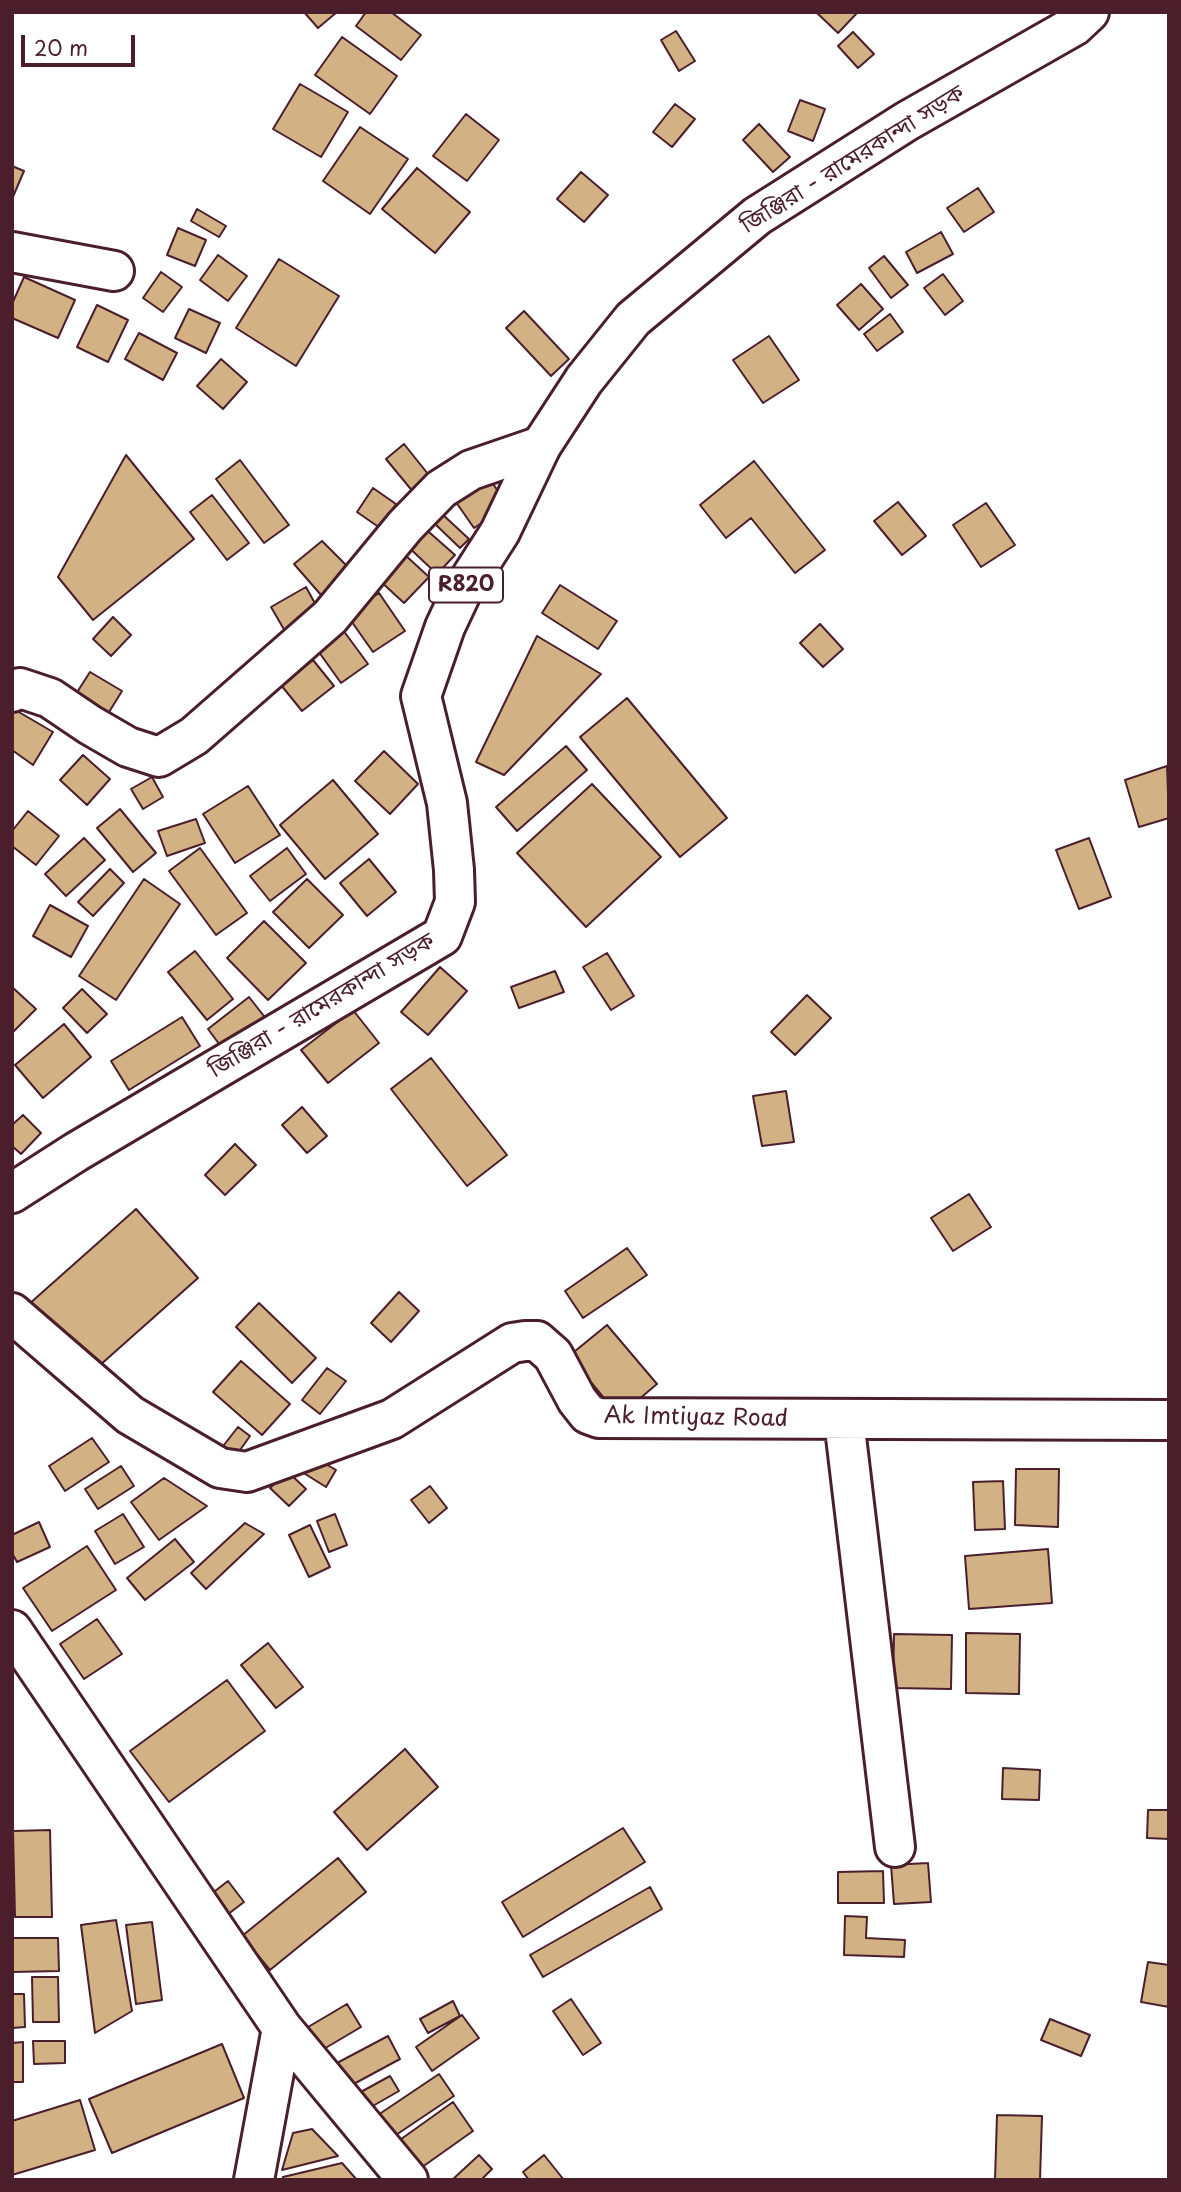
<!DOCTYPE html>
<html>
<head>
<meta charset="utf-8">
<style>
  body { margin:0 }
  #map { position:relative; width:1181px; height:2192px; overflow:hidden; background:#fff; font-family:"Playpen Sans",sans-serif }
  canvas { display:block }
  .frame { position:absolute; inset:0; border:14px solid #4a1f2b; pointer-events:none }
  .scale { position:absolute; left:21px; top:35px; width:114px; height:32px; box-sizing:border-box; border:4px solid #4a1f2b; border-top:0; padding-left:9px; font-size:21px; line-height:24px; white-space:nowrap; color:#4a1f2b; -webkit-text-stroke:5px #fff; paint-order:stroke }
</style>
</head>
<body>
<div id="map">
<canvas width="1181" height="2192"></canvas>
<div class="frame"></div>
<div class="scale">20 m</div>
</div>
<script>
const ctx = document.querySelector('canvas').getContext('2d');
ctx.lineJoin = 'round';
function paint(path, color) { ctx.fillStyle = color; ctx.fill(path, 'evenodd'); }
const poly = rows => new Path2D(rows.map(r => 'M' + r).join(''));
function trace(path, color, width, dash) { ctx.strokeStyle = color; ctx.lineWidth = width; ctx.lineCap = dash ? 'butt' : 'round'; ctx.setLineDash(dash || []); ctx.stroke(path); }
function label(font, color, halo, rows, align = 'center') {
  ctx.font = font + ' "Playpen Sans","Noto Sans Bengali",sans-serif'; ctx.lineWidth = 5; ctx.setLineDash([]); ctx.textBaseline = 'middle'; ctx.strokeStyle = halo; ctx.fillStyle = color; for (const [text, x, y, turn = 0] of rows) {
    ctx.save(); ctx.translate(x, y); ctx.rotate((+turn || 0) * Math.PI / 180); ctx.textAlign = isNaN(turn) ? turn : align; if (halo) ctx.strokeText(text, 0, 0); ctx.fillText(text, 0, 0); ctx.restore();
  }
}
const building = poly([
  [304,12,337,12,318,28,304,12],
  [366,12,391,12,421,35,401,60,356,26,366,12],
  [816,12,858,12,838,33,816,12],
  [676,31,695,61,679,71,661,40,676,31],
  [853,32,874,54,858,68,838,46,853,32],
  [342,37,397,76,370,114,315,75,342,37],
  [300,84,348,112,321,157,273,129,300,84],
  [800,100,825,109,813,141,788,131,800,100],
  [675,104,695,119,672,147,653,132,675,104],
  [466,114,499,140,467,181,433,156,466,114],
  [759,124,790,157,773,172,743,140,759,124],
  [360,127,408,159,370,214,323,181,360,127],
  [12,166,24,171,12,199,12,166],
  [417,168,470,212,435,253,382,209,417,168],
  [581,172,608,195,584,222,557,199,581,172],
  [978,188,994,212,964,232,947,208,978,188],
  [197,209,226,226,219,237,191,221,197,209],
  [178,228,206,240,195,266,167,255,178,228],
  [941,232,953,254,917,273,906,252,941,232],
  [218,255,247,276,228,301,200,280,218,255],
  [884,256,908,285,891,298,869,268,884,256],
  [279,259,339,296,296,366,236,328,279,259],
  [161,272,182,287,163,312,143,298,161,272],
  [943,274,963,301,945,315,924,288,943,274],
  [24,277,75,300,58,338,12,318,12,304,24,277],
  [861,284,883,309,859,330,837,305,861,284],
  [97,305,128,320,108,362,77,347,97,305],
  [189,309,220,323,206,353,175,338,189,309],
  [524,311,569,359,551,376,506,328,524,311],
  [890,314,903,332,877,351,864,334,890,314],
  [139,333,177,353,163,380,125,359,139,333],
  [769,336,799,380,763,403,733,360,769,336],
  [221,359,247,382,223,409,197,386,221,359],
  [404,444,432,479,414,493,386,459,404,444],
  [126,455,194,539,93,620,58,577,126,455],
  [240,460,289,525,264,543,216,479,240,460],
  [754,461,825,550,795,573,751,518,726,538,700,505,754,461],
  [485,472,508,506,474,528,451,495,485,472],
  [373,488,396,504,380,528,357,512,373,488],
  [212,495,249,543,227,560,190,512,212,495],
  [898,502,926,536,902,555,874,521,898,502],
  [986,503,1015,545,981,567,953,525,986,503],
  [441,513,469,539,460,548,433,522,441,513],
  [421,525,455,555,437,574,404,543,421,525],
  [322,541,354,573,328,603,294,564,322,541],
  [404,554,429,577,404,603,379,580,404,554],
  [560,585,617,621,598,649,542,613,560,585],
  [306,587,323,618,289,638,271,607,306,587],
  [379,593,405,631,373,652,347,615,379,593],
  [113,617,131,635,111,656,93,639,113,617],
  [820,624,843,649,823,667,800,643,820,624],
  [343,630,368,664,341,683,316,648,343,630],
  [537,636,601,674,504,775,476,762,537,636],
  [313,660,334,686,302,711,281,685,313,660],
  [90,672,122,691,106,717,74,697,90,672],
  [627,698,727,818,680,857,580,737,627,698],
  [12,708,53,732,33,765,12,750,12,708],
  [566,746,587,770,517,831,496,807,566,746],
  [384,751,418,784,390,814,355,781,384,751],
  [83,755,110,779,87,805,60,780,83,755],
  [1167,766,1169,818,1139,827,1125,780,1167,766],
  [152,777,163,797,143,809,131,789,152,777],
  [333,780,378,834,325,879,280,825,333,780],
  [592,784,661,857,586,927,517,853,592,784],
  [248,786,280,835,235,863,203,814,248,786],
  [120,809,156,853,133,872,97,828,120,809],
  [28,811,59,836,36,865,12,846,12,831,28,811],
  [196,819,205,843,167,856,158,831,196,819],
  [84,838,105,860,66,896,45,874,84,838],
  [1089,838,1111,897,1079,909,1056,850,1089,838],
  [200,848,247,913,216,935,169,871,200,848],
  [287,848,306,874,270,901,250,876,287,848],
  [369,859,396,892,367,916,340,883,369,859],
  [110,869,124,883,93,916,78,902,110,869],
  [144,879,180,904,116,1000,79,976,144,879],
  [307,879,343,915,309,948,273,912,307,879],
  [50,905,88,926,71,957,33,936,50,905],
  [264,921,306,963,268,1000,227,958,264,921],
  [195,951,233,999,207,1020,168,972,195,951],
  [607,953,634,996,611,1010,583,967,607,953],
  [440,967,467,991,428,1035,401,1012,440,967],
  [555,971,564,992,519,1008,511,987,555,971],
  [12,987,36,1009,12,1033,12,987],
  [82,989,107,1014,87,1033,63,1008,82,989],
  [807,995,831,1018,795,1055,771,1032,807,995],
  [249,997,267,1020,225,1052,208,1029,249,997],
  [353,1010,379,1043,328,1083,301,1050,353,1010],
  [182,1017,200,1046,129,1090,111,1061,182,1017],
  [64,1024,91,1057,43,1098,15,1065,64,1024],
  [431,1058,507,1155,467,1186,391,1089,431,1058],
  [786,1091,794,1142,762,1146,753,1096,786,1091],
  [302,1107,327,1136,307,1153,282,1125,302,1107],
  [23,1115,41,1133,21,1154,12,1146,12,1125,23,1115],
  [235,1144,256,1165,225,1195,205,1175,235,1144],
  [969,1194,991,1227,953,1251,931,1218,969,1194],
  [136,1209,198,1278,90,1374,28,1305,136,1209],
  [627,1248,647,1275,583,1318,565,1291,627,1248],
  [399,1292,419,1311,391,1342,371,1323,399,1292],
  [259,1303,316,1358,292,1383,236,1327,259,1303],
  [607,1325,657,1384,619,1416,569,1356,607,1325],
  [241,1361,290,1404,262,1435,213,1392,241,1361],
  [327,1368,346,1381,320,1414,302,1400,327,1368],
  [238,1427,250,1436,233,1460,220,1450,238,1427],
  [92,1438,109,1462,65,1491,49,1466,92,1438],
  [312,1456,336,1470,326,1487,302,1472,312,1456],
  [121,1466,134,1486,98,1509,85,1489,121,1466],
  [1016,1469,1059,1469,1058,1527,1015,1525,1016,1469],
  [287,1471,306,1489,289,1506,270,1488,287,1471],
  [164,1478,207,1506,159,1540,131,1502,164,1478],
  [1003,1481,1005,1529,975,1530,973,1482,1003,1481],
  [430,1486,447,1508,429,1523,411,1500,430,1486],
  [123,1514,144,1547,115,1564,95,1531,123,1514],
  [335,1514,347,1545,329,1552,317,1521,335,1514],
  [39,1522,50,1547,17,1562,12,1553,12,1535,39,1522],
  [245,1523,264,1534,206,1589,191,1573,245,1523],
  [310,1525,330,1567,309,1577,289,1535,310,1525],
  [175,1539,194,1562,145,1600,127,1578,175,1539],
  [87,1546,116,1590,52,1631,23,1588,87,1546],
  [1048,1549,1052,1603,969,1609,965,1556,1048,1549],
  [97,1619,122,1654,84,1679,60,1644,97,1619],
  [966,1633,1020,1634,1019,1694,966,1693,966,1633],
  [894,1634,952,1635,951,1689,893,1688,894,1634],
  [268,1643,303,1687,276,1708,241,1665,268,1643],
  [227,1680,265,1731,169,1802,130,1751,227,1680],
  [405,1749,438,1787,367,1850,334,1812,405,1749],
  [1003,1768,1040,1770,1039,1800,1002,1799,1003,1768],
  [1148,1810,1169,1810,1169,1839,1147,1838,1148,1810],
  [623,1828,645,1862,523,1937,502,1902,623,1828],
  [50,1830,52,1917,15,1917,13,1831,50,1830],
  [338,1858,366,1892,270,1970,242,1936,338,1858],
  [928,1863,931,1902,894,1904,891,1865,928,1863],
  [883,1871,884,1903,838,1903,838,1872,883,1871],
  [228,1881,244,1902,223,1918,206,1898,228,1881],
  [650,1887,662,1909,543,1977,530,1955,650,1887],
  [845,1916,867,1917,866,1938,905,1940,904,1957,844,1955,845,1916],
  [116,1920,132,2011,95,2033,81,1925,116,1920],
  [152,1922,162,2000,136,2004,126,1925,152,1922],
  [12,1938,58,1938,59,1971,12,1972,12,1938],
  [1148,1962,1169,1965,1169,2007,1141,2002,1148,1962],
  [32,1977,58,1977,59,2022,33,2022,32,1977],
  [12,1994,24,1994,25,2027,12,2028,12,1994],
  [571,1999,601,2043,583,2055,553,2011,571,1999],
  [453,2001,460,2016,428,2033,420,2019,453,2001],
  [347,2004,361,2027,317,2053,303,2030,347,2004],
  [462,2015,479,2038,432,2071,416,2047,462,2015],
  [1050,2019,1090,2035,1081,2056,1041,2040,1050,2019],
  [388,2036,400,2059,350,2086,337,2063,388,2036],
  [33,2041,65,2041,65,2063,34,2064,33,2041],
  [23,2042,23,2082,12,2082,12,2043,23,2042],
  [222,2044,244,2098,112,2153,89,2099,222,2044],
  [439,2074,454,2096,384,2143,369,2121,439,2074],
  [390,2076,399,2091,357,2115,348,2099,390,2076],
  [80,2100,95,2150,12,2175,12,2121,80,2100],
  [453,2102,473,2131,411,2175,390,2147,453,2102],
  [997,2115,1042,2116,1040,2180,995,2180,997,2115],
  [312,2129,338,2156,282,2170,293,2133,312,2129],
  [479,2155,492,2169,481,2180,452,2180,479,2155],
  [544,2155,564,2180,529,2180,523,2172,544,2155],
  [342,2163,357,2180,282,2180,283,2177,342,2163]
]);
const street = poly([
  [12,252,114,271],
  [12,692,20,688,50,698,90,725,128,747,159,757,194,736,330,617,405,526,441,489,471,470,541,446],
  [12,1313,130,1415,220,1468,247,1472,392,1419,512,1343,525,1341,537,1341,553,1355,577,1400,588,1414,599,1418,1169,1420],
  [844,1420,895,1847],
  [12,1630,282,2028,408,2180],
  [254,2180,282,2028]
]);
const primary = poly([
  [12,1193,76,1152,442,936,455,902,454,870,447,803,421,696,445,627,461,593,500,532,541,446,584,380,633,319,757,216,907,121,1074,26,1089,12]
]);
const shields = [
  [466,585,74]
];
const shieldNames = [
  ["R820",466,585]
];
const streetNames = [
  ["জিঞ্জিরা - রামেরকান্দা সড়ক",853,160,-32],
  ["জিঞ্জিরা - রামেরকান্দা সড়ক",322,1006,-31],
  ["Ak Imtiyaz Road",696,1418,1]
];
paint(building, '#d2b285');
trace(building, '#4a1f2b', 2);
trace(street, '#4a1f2b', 44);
trace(primary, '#4a1f2b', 44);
trace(street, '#fff', 38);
trace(primary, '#fff', 38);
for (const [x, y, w] of shields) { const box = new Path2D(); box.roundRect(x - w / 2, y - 17.5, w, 35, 5); ctx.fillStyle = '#fff'; ctx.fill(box); trace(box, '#4a1f2b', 2); }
label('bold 21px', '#4a1f2b', null, shieldNames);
label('23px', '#4a1f2b', '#fff', streetNames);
</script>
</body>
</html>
